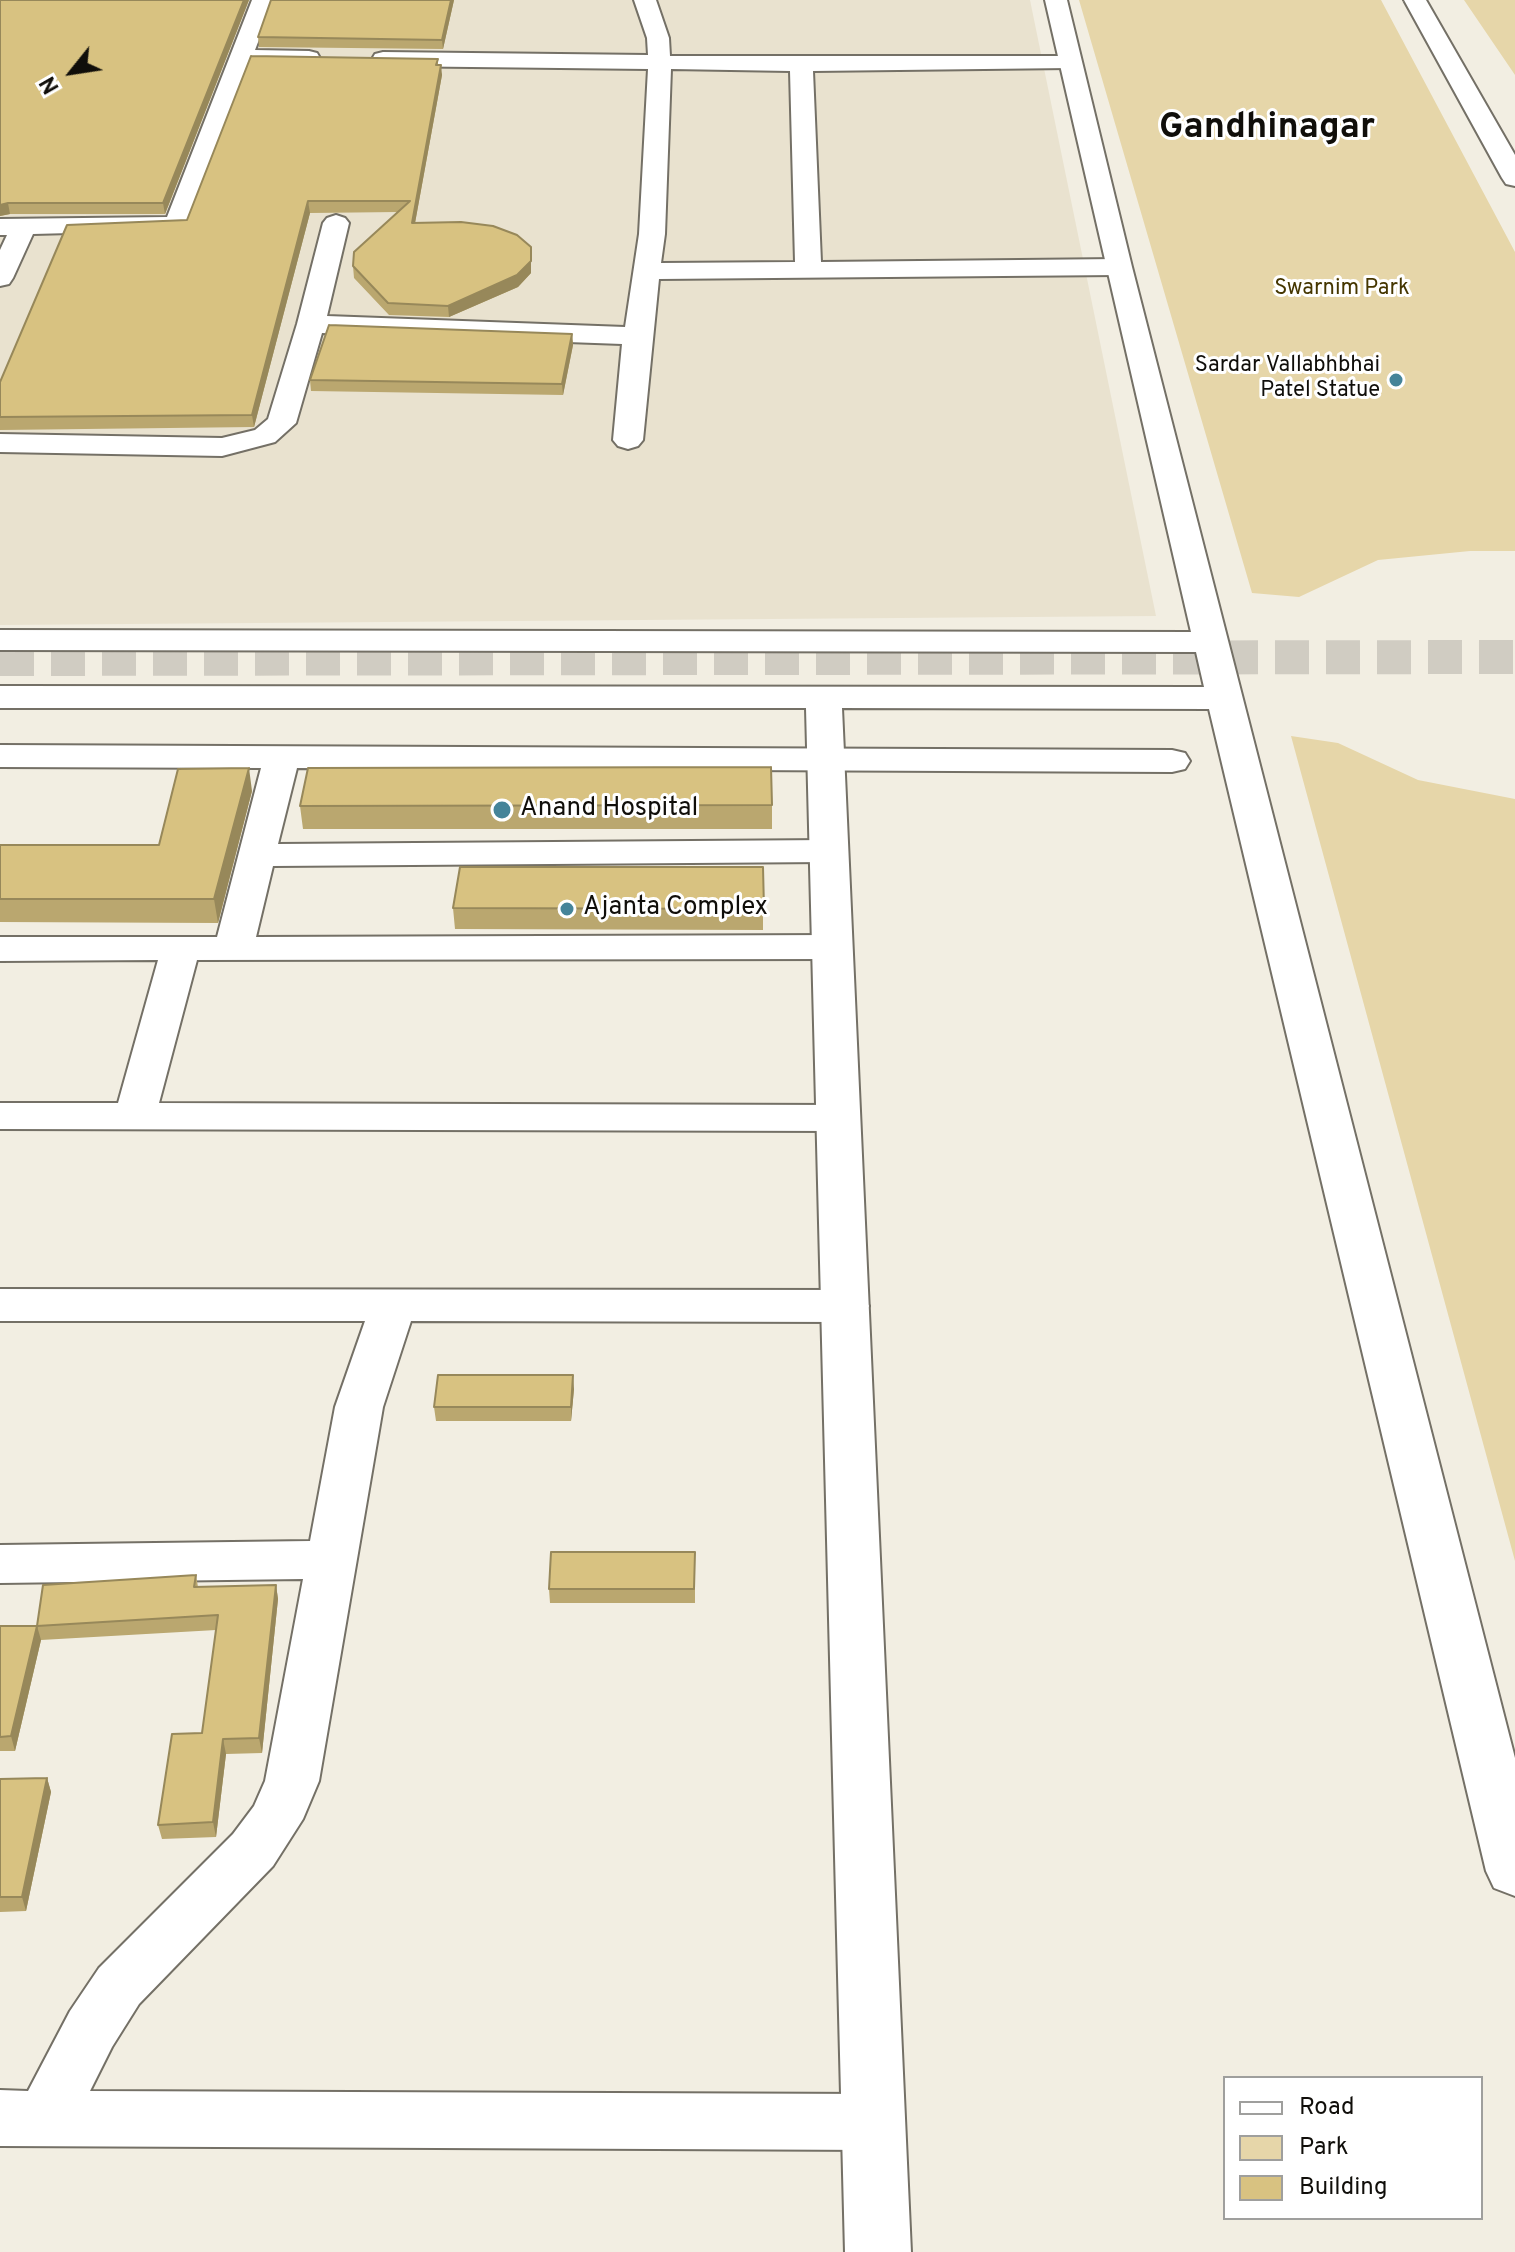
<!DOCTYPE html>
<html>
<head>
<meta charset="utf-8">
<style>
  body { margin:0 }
  #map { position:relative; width:1515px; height:2252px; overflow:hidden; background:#f2eee2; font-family:Overpass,sans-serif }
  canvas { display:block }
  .legend { position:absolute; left:1223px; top:2076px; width:260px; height:144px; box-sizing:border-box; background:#fff; border:2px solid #9f9f9d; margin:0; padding:10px 14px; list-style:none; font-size:24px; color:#100e0a }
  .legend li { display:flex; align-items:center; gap:16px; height:40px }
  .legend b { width:40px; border:2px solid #9f9f9d }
  .north { position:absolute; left:32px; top:32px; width:80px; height:80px; -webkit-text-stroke:6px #fff; paint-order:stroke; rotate:240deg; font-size:22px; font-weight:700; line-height:32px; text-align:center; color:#100e0a }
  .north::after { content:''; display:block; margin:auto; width:28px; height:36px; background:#100e0a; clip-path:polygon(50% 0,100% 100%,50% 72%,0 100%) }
</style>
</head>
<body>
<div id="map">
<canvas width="1515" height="2252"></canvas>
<ul class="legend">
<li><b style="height:10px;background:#fff"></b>Road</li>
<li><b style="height:22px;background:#e6d6a9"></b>Park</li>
<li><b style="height:22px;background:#d8c281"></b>Building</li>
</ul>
<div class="north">N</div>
</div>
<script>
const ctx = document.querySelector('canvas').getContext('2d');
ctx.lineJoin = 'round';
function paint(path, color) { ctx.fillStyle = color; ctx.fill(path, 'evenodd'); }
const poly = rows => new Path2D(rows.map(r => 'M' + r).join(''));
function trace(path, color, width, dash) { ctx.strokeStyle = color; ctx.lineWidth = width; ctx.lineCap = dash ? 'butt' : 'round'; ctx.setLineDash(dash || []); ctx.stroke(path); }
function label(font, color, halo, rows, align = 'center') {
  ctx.font = font + ' Overpass,sans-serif'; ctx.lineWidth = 6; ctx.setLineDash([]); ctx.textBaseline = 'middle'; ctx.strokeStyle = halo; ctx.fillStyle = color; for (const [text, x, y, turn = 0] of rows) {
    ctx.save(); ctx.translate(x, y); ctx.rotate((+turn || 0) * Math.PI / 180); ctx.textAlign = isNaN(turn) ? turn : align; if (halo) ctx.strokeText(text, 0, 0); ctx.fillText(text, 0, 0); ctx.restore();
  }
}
const built = poly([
  [0,0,1030,0,1156,616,0,625]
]);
const green = poly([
  [1079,0,1381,0,1515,252,1515,551,1470,551,1378,560,1299,597,1252,593],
  [1464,0,1515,0,1515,75],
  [1291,736,1338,743,1418,780,1515,799,1515,1561]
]);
const secondaryTunnel = poly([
  [0,659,1515,657]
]);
const street = poly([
  [252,0,274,0,255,50,309,51,317,53,320,58,317,63,309,65,250,64,186,230,33,234,13,278,9,284,0,286,0,250,7,235,0,235,0,219,167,217,252,0],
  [634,0,656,0,669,38,670,56,1078,56,1081,61,1078,66,1070,68,813,71,821,262,1118,259,1127,261,1131,267,1127,273,1118,275,659,279,643,440,638,446,628,449,618,446,613,440,622,344,322,333,296,423,275,442,222,456,0,452,0,434,222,438,255,430,268,419,297,324,323,223,327,218,336,215,345,218,349,223,327,316,625,327,639,234,648,69,383,66,375,64,372,59,375,54,383,52,648,55,647,38,634,0],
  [671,69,790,71,795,262,661,263,665,234,671,69],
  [0,745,1172,750,1185,753,1190,761,1185,769,1172,772,297,768,278,844,829,840,842,843,847,851,842,859,829,862,273,866,256,937,833,935,847,939,852,947,847,955,833,959,197,960,159,1103,839,1105,854,1109,860,1118,854,1127,839,1131,0,1129,0,1103,118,1103,158,960,0,961,0,937,217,937,261,768,0,767,0,745],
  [0,1289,846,1290,862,1295,869,1306,862,1317,846,1322,411,1321,383,1407,319,1781,303,1819,273,1866,139,2004,112,2047,90,2091,874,2094,895,2102,904,2122,895,2142,874,2150,0,2146,0,2090,28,2091,70,2011,99,1968,233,1834,254,1806,265,1781,303,1579,0,1583,0,1545,310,1541,335,1407,365,1321,0,1321,0,1289]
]);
const secondary = poly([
  [1045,0,1067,0,1132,267,1515,1758,1515,1896,1494,1888,1486,1871,1209,709,842,708,911,2252,845,2252,806,708,0,708,0,686,1204,687,1196,652,0,650,0,630,1191,632,1045,0],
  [1404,0,1426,0,1515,155,1515,186,1506,184,1502,178,1404,0]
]);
const wall = poly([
  [0,0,249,0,165,214,10,214,0,216],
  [271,0,454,0,443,49,259,47,258,37],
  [438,59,438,65,442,75,415,223,531,273,518,287,449,317,389,315,354,278,353,266,398,212,310,213,254,427,0,430,0,382,187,220],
  [572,334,573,345,563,395,311,391,310,380],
  [252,791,218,923,0,922,0,845,159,845],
  [772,805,772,829,303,829,300,806],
  [763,867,763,930,455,929,453,908],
  [574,1389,571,1421,436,1421,434,1407],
  [695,1567,695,1603,550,1603,549,1589],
  [196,1575,198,1587,276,1585,278,1599,262,1753,226,1754,216,1837,162,1839,158,1825,202,1733,216,1630,41,1640,15,1751,0,1751,0,1626,37,1626],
  [47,1778,51,1792,26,1911,0,1912,0,1779]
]);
const shadedWall = poly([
  [244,0,249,0,165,214,163,203],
  [451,0,454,0,443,49,442,40],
  [441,65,442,75,413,234,412,223],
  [308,201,310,213,254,427,252,415],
  [8,203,10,214,0,216,0,205],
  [531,247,531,273,518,287,449,317,448,306],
  [572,334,573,345,563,395,562,384],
  [249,768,252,791,218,923,214,899],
  [573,1375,574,1389,571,1421,571,1407],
  [276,1585,278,1599,262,1753,259,1738],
  [37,1626,41,1640,15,1751,11,1736],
  [223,1739,226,1754,216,1837,213,1822],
  [47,1778,51,1792,26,1911,22,1897]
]);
const building = poly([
  [0,0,244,0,163,203,8,203,0,205,0,0],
  [271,0,451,0,442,40,258,37,271,0],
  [251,56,438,59,436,65,441,65,412,223,461,222,493,226,517,235,531,247,531,261,517,275,448,306,388,303,353,266,354,252,410,201,308,201,252,415,0,417,0,382,67,225,187,220,251,56],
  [329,325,572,334,562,384,310,380,329,325],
  [771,767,772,805,300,806,308,768,771,767],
  [249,768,214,899,0,899,0,845,159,845,178,769,249,768],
  [460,867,763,867,764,909,453,908,460,867],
  [438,1375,573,1375,571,1407,434,1407,438,1375],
  [551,1552,695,1552,694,1589,549,1589,551,1552],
  [196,1575,194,1587,276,1585,259,1738,223,1739,213,1822,158,1825,172,1734,202,1733,218,1615,37,1626,43,1585,196,1575],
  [0,1626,37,1626,11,1736,0,1737,0,1626],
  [47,1778,22,1897,0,1897,0,1779,47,1778]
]);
const markers = [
  [1396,380,8,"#458499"],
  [502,810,10,"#458499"],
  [567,909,8,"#458499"]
];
const farParknames = [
  ["Swarnim Park",1342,290]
];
const farPoinames = [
  ["Sardar Vallabhbhai",1380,367],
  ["Patel Statue",1380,392]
];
const poiNames = [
  ["Anand Hospital",520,810],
  ["Ajanta Complex",583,909]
];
const farTownnames = [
  ["Gandhinagar",1267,130]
];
paint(built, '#e9e2cf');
paint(green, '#e6d6a9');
trace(secondaryTunnel, '#d0ccc2', 34, [34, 17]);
trace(street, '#747066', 4);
trace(secondary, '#747066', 4);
paint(street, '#fff');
paint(secondary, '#fff');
paint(wall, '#baa76f');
paint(shadedWall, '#97885a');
paint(building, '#d8c281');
trace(building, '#97885a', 2);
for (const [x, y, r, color] of markers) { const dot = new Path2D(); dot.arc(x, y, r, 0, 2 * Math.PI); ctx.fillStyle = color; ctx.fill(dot); trace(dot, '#fff', 3); }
label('22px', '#453600', '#fff', farParknames);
label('22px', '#100e0a', '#fff', farPoinames, 'right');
label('26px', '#100e0a', '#fff', poiNames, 'left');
label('bold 36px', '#100e0a', '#fff', farTownnames);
</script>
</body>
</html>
